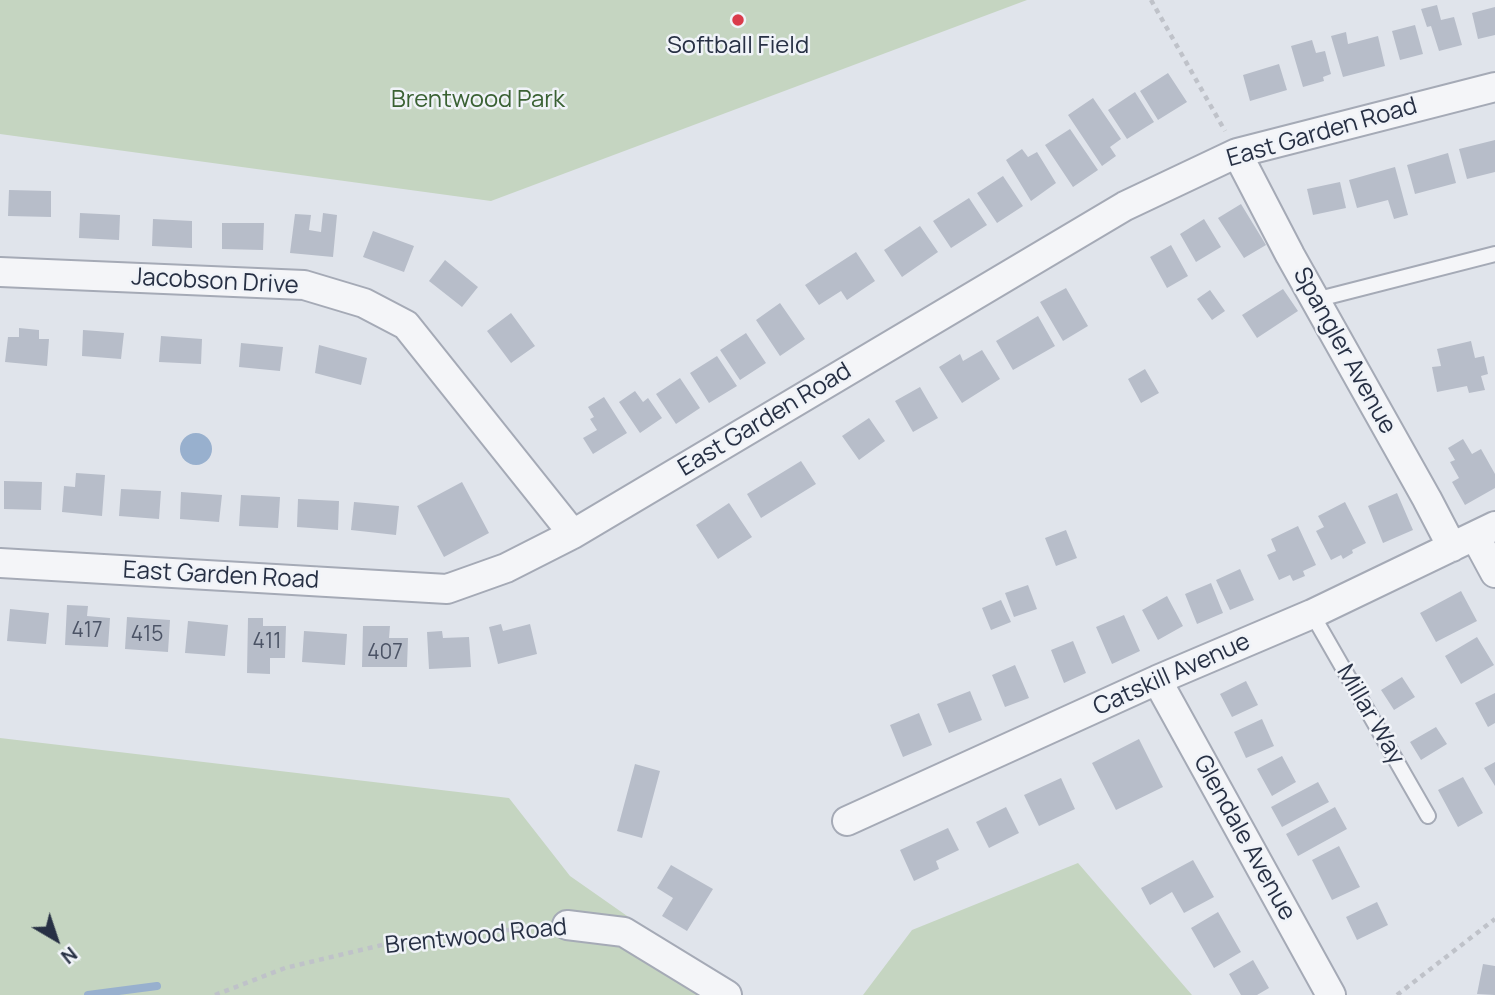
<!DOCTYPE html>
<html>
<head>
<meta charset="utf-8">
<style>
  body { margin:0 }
  #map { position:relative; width:1495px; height:995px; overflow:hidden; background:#e0e4eb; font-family:Manrope,sans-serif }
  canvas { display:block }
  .north { position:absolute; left:21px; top:904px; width:70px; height:70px; -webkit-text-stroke:5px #f0f3f8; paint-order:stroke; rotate:141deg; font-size:19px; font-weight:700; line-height:28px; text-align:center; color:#273044 }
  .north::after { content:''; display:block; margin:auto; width:24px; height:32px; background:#273044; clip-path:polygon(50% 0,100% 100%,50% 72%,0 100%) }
</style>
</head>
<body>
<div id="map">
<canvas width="1495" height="995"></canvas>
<div class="north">N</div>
</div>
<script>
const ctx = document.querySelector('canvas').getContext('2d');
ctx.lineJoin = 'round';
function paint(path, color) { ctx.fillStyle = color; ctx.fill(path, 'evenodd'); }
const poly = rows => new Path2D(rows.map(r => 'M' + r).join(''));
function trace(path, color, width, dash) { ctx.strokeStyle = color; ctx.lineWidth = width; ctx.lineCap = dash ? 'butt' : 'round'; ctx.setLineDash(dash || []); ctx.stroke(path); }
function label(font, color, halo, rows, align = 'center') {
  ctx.font = font + ' Manrope,sans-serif'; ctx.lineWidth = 5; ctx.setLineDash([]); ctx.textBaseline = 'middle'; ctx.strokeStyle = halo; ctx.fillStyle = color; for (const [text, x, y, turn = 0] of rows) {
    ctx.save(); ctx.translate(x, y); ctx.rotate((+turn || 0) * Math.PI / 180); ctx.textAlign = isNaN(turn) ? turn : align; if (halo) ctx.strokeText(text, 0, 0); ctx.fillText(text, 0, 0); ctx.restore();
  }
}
const green = poly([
  [0,0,1027,0,491,201,0,134],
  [0,738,509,798,570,876,740,995,0,995],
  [1078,863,1192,995,863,995,912,930]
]);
const water = poly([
  '180 449a16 16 0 1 1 32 0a16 16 0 1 1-32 0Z'
]);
const stream = poly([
  [88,995,157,986]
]);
const building = poly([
  [1437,5,1441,20,1454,17,1462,45,1439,51,1431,26,1427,27,1421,9],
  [1495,7,1495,35,1478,39,1472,13],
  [1415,25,1423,54,1400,60,1392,31],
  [1346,32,1348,44,1378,36,1385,66,1343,77,1331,36],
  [1312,40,1316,53,1325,51,1331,74,1323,77,1324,81,1303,87,1291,46],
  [1279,64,1287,90,1250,101,1243,75],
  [1168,73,1187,102,1158,120,1140,91],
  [1135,92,1154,122,1127,139,1108,110],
  [1093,98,1121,139,1110,147,1116,156,1102,166,1068,115],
  [1070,129,1098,170,1073,187,1045,145],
  [1495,140,1495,172,1467,179,1459,149],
  [1022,149,1028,157,1037,152,1056,183,1031,201,1006,160],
  [1448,153,1456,183,1415,194,1407,165],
  [1395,167,1408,215,1394,219,1388,200,1357,208,1349,180],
  [1003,176,1023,206,997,223,977,193],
  [1340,182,1346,208,1313,215,1307,189],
  [9,190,51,191,51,217,8,216],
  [969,198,987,225,951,248,933,221],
  [1241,204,1266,245,1244,258,1218,218],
  [80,213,120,215,119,240,79,238],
  [323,213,337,215,333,257,290,253,295,214,311,215,309,230,321,232],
  [153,219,192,221,192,248,152,246],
  [1204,219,1221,247,1196,262,1180,234],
  [222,223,264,223,263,250,222,249],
  [920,226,938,252,902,277,884,250],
  [373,231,414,246,404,272,363,257],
  [1171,245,1188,276,1167,288,1150,257],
  [856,252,875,281,847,300,841,291,819,305,805,285],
  [445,260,478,287,462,307,429,281],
  [1066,288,1088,326,1063,341,1040,302],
  [1283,289,1298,311,1257,338,1242,315],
  [1210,290,1225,311,1212,320,1197,299],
  [780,303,805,339,780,356,756,320],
  [511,313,535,346,511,363,487,331],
  [1038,316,1055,346,1013,370,996,341],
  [19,328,39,330,39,339,49,339,47,366,5,362,8,337,19,337],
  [83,330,124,333,121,359,82,356],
  [746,333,766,363,740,380,720,350],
  [161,336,202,339,201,364,159,362],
  [1471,341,1475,358,1484,356,1488,374,1481,376,1485,390,1469,393,1467,386,1437,392,1432,367,1441,366,1437,349],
  [241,343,283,347,280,371,239,367],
  [319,345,367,358,361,385,315,373],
  [982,350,1000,379,962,403,939,367,960,354,963,361],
  [717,356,737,386,709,403,690,373],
  [1145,369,1159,393,1141,403,1128,379],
  [680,378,700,408,676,424,656,394],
  [920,387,938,418,913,432,895,401],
  [635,391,643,402,648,398,662,418,640,433,619,402],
  [604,397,627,433,593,454,583,438,597,430,590,419,594,417,588,407],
  [869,418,885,441,859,460,842,436],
  [1463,439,1472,454,1481,449,1495,474,1495,488,1465,505,1452,482,1459,478,1450,462,1455,460,1448,448],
  [801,461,816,484,761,518,747,494],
  [76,473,105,475,102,516,62,512,64,486,75,487],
  [4,481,42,482,41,510,4,509],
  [462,482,489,533,444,557,417,506],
  [121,489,161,491,159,519,119,516],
  [181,492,222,495,219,522,180,519],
  [1397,493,1413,530,1383,543,1368,506],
  [241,495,280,497,278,528,239,526],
  [298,499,339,501,338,530,297,527],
  [354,502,399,506,396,535,351,530],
  [1345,502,1366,543,1352,550,1353,553,1343,559,1341,555,1331,560,1316,531,1324,527,1318,516],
  [729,503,752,537,718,559,696,525],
  [1298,526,1316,565,1303,571,1305,576,1293,581,1290,575,1279,580,1267,555,1276,551,1271,539],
  [1066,530,1077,558,1056,566,1045,538],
  [1240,569,1254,600,1230,610,1216,580],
  [1211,583,1223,613,1197,624,1185,594],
  [1028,585,1037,609,1014,617,1005,593],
  [1461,591,1477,621,1436,642,1420,613],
  [1167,596,1183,626,1158,640,1142,610],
  [1001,600,1011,622,991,630,982,608],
  [67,605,88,606,87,616,110,618,108,647,65,645],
  [10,609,49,613,46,644,7,641],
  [1124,615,1140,651,1112,664,1096,627],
  [127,617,170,620,168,652,125,649],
  [248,618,263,618,263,626,286,626,285,658,270,658,270,674,247,673],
  [188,621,228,625,225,656,185,653],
  [501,624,503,631,530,624,537,654,498,664,489,627],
  [363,626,390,626,389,638,408,638,407,667,362,667],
  [304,631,347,634,345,665,302,662],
  [442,631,443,638,469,637,471,667,429,669,427,632],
  [1477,637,1494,665,1461,684,1445,656],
  [1073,641,1086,673,1064,683,1051,650],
  [1015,665,1029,698,1005,707,992,675],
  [1402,677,1415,697,1394,710,1381,690],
  [1246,681,1258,705,1232,717,1220,694],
  [970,691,982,720,949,733,937,704],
  [1495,693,1495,723,1488,727,1475,703],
  [919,713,932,745,903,757,890,725],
  [1262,719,1274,746,1246,758,1234,732],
  [1436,727,1447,744,1421,760,1410,742],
  [1139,739,1163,787,1116,810,1092,763],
  [1282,756,1296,782,1272,796,1257,769],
  [1495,762,1495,786,1484,768],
  [635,764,660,771,642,838,617,831],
  [1463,777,1483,813,1458,827,1438,790],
  [1061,778,1075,809,1039,826,1024,795],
  [1318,782,1329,802,1282,827,1271,807],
  [1006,807,1019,833,989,848,976,822],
  [1335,807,1347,829,1298,856,1286,834],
  [948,828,959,850,936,861,939,869,914,881,900,850],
  [1339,846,1360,887,1332,900,1312,860],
  [1193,860,1214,897,1184,913,1172,892,1150,905,1141,888],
  [671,865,713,889,687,931,662,916,673,898,657,888],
  [1377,902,1388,925,1357,940,1346,917],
  [1218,912,1241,952,1214,968,1191,928],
  [1253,960,1269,988,1257,995,1241,995,1229,974],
  [1483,964,1495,966,1495,995,1477,994]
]);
const path = poly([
  [1151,0,1225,131],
  [215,995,285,968,403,940,541,927],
  [1397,995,1495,919]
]);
const lane = poly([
  [1315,300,1495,254],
  [1312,614,1428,816]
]);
const street = poly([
  [1237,153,1290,255,1427,499,1452,547],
  [0,272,304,285,364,303,406,325,573,534],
  [1475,536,1495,573],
  [0,563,447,589,506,568,573,534,1125,206,1237,153,1495,87],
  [1157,680,1331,995],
  [847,821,1157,680,1312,614,1495,526],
  [567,925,624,932,727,995]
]);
const markers = [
  [738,20,7,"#da3b4b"]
];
const numberNames = [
  ["417",87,631],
  ["415",147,635],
  ["411",267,642],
  ["407",385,653]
];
const poiNames = [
  ["Softball Field",738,46]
];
const parkNames = [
  ["Brentwood Park",478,100]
];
const streetNames = [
  ["East Garden Road",1322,133,-16],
  ["Jacobson Drive",215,282,3],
  ["Spangler Avenue",1344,351,61],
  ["East Garden Road",765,420,-31],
  ["East Garden Road",221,576,3],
  ["Catskill Avenue",1172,675,-24],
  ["Millar Way",1370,715,60],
  ["Glendale Avenue",1244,838,61],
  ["Brentwood Road",476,937,-6]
];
paint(green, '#c5d5c1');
paint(water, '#98b0ce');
trace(stream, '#98b0ce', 8);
paint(building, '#b7bdc9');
trace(lane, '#a5aab6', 18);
trace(street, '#a5aab6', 32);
trace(path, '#bfc2c9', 4.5, [5, 5]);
trace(lane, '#f4f5f8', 14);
trace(street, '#f4f5f8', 28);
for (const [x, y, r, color] of markers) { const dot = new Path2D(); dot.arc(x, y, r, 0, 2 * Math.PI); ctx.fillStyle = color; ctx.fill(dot); trace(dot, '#f0f3f8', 2.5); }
label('21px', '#4b5365', null, numberNames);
label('24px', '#273044', '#f0f3f8', poiNames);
label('24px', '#3a6133', '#f0f3f8', parkNames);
label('24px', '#273044', '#f0f3f8', streetNames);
</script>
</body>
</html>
